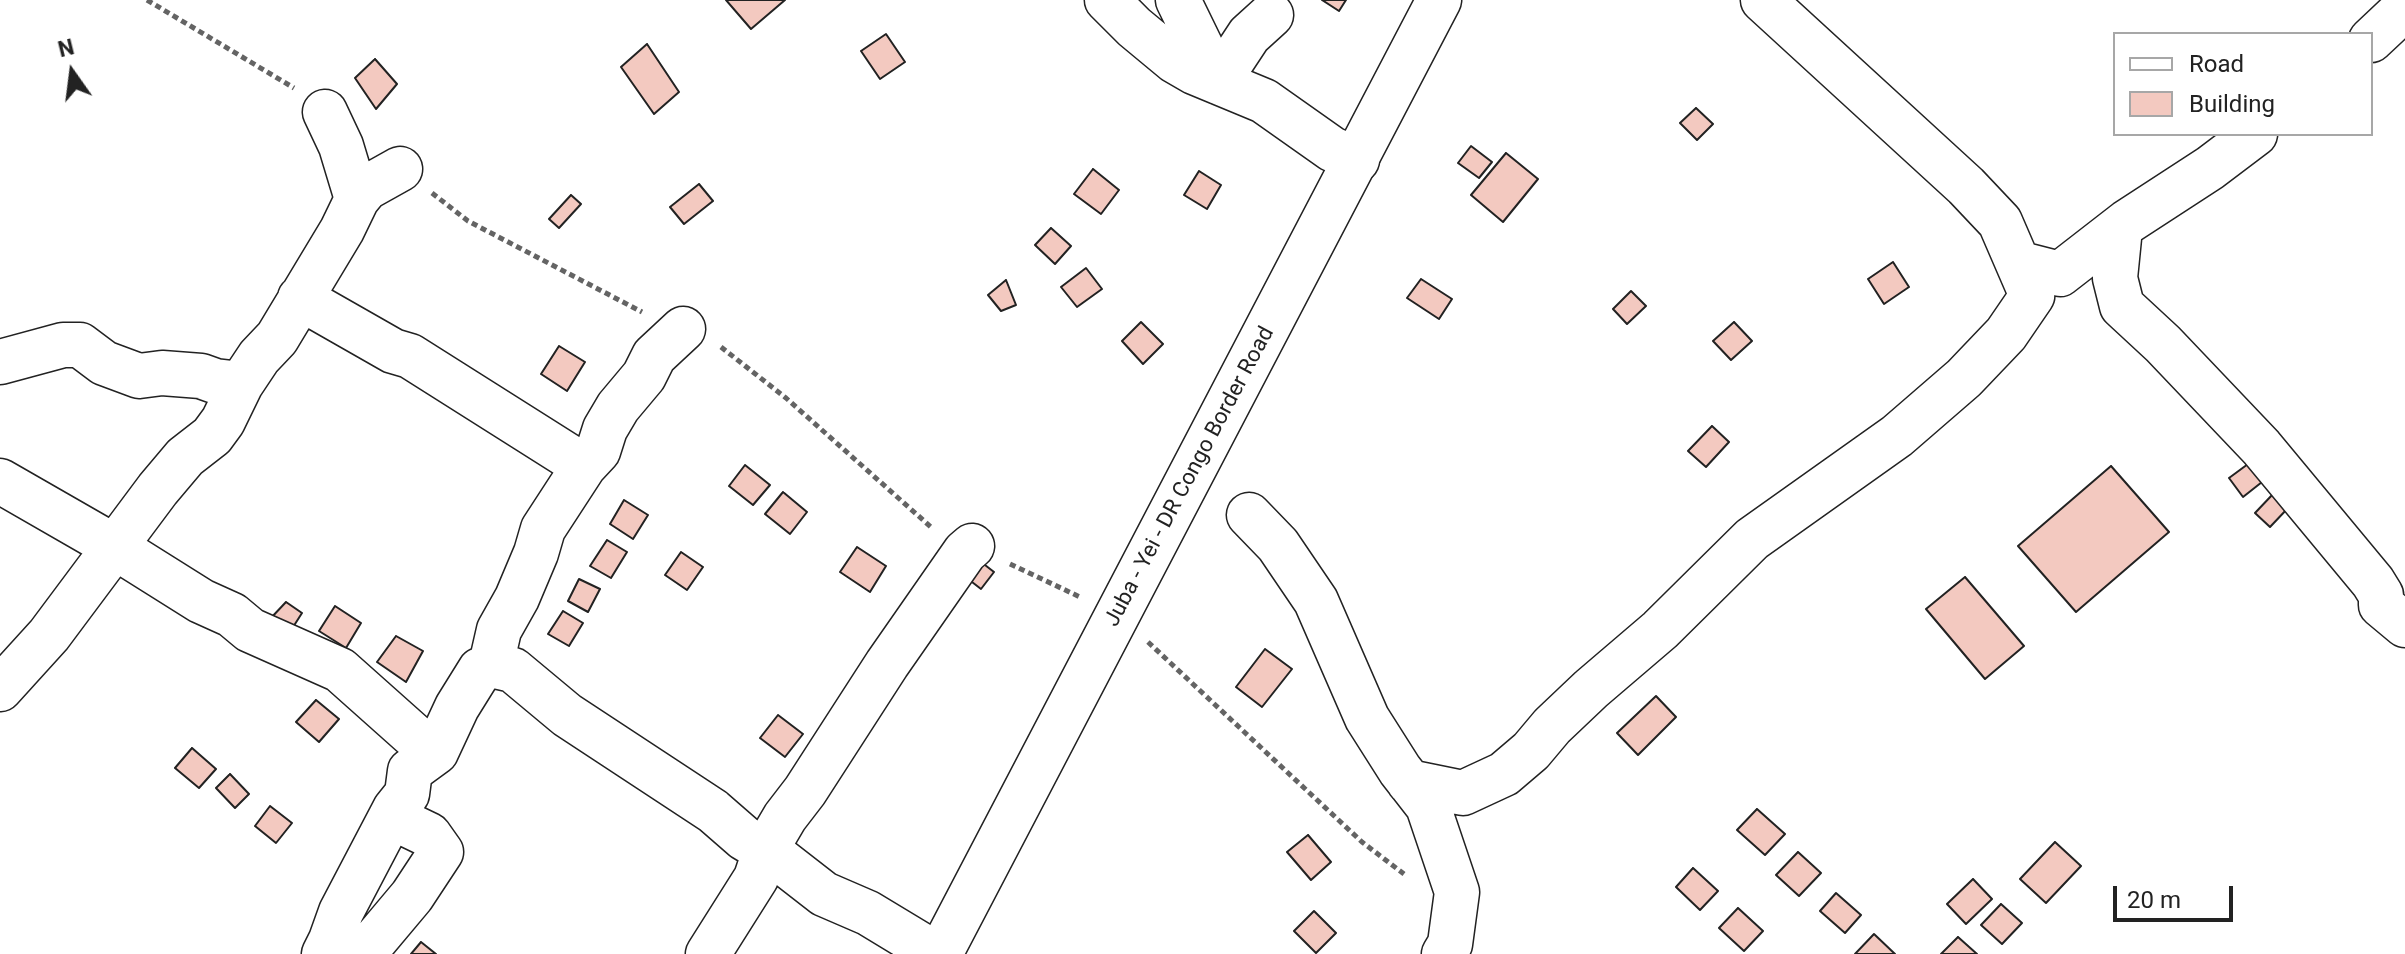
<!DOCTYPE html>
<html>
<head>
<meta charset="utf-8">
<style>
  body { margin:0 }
  #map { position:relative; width:2405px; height:954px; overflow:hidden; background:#fff; font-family:Roboto,sans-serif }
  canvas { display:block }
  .legend { position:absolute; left:2113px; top:32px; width:260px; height:104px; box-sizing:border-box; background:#fff; border:2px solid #a7a7a7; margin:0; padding:10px 14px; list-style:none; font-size:24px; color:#222 }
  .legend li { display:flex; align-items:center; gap:16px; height:40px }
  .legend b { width:40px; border:2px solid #a7a7a7 }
  .north { position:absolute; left:32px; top:32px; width:80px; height:80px; -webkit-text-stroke:6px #fff; paint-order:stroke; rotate:346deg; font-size:22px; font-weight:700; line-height:32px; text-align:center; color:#222 }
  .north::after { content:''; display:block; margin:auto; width:28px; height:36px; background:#222; clip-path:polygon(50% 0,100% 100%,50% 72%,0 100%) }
  .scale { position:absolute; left:2113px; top:886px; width:120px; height:36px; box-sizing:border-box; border:4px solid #222; border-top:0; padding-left:10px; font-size:24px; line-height:28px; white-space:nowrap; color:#222; -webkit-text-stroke:6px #fff; paint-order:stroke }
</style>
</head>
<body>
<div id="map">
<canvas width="2405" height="954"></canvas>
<ul class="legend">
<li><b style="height:10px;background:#fff"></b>Road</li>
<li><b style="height:22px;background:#f3c9c0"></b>Building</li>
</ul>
<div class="north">N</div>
<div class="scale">20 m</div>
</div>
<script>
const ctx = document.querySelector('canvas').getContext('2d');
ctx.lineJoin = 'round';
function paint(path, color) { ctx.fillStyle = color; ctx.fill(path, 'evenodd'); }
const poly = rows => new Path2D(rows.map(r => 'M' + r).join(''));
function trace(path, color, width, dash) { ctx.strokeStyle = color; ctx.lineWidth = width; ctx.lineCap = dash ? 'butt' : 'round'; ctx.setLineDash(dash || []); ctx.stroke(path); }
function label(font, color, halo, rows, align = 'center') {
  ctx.font = font + ' Roboto,sans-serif'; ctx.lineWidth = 6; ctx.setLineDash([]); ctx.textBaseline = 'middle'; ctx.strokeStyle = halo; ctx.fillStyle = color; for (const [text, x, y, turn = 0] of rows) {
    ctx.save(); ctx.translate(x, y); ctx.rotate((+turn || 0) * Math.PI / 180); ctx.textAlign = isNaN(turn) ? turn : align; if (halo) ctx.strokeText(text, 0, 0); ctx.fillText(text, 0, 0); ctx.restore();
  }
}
const building = poly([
  [726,0,785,0,751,29,726,0],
  [1322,0,1346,0,1339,11,1322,0],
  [886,34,905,62,880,79,861,51,886,34],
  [647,44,679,92,654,114,621,67,647,44],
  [375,59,397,84,376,109,355,78,375,59],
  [1696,108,1713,124,1697,140,1680,123,1696,108],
  [1471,146,1492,162,1479,178,1458,163,1471,146],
  [1506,153,1538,179,1503,222,1471,195,1506,153],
  [1093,169,1119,190,1101,214,1074,194,1093,169],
  [1199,171,1221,185,1207,209,1184,195,1199,171],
  [699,184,713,201,684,224,670,207,699,184],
  [571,195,581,204,559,228,549,219,571,195],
  [1051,228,1071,246,1055,264,1035,245,1051,228],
  [1893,262,1909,287,1884,304,1868,279,1893,262],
  [1086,268,1102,289,1077,307,1061,287,1086,268],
  [1421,279,1452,299,1439,319,1407,298,1421,279],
  [1006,280,1016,305,1001,311,988,295,1006,280],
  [1631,291,1646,306,1627,324,1613,309,1631,291],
  [1141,322,1163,344,1143,364,1122,341,1141,322],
  [1734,322,1752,341,1731,360,1713,341,1734,322],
  [559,346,585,362,567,391,541,374,559,346],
  [1712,426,1729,442,1706,467,1688,451,1712,426],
  [2248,464,2262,482,2243,497,2229,478,2248,464],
  [745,465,770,485,753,505,729,486,745,465],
  [2111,466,2169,532,2076,612,2018,546,2111,466],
  [783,492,807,512,790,534,765,514,783,492],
  [2273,494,2288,508,2270,527,2255,513,2273,494],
  [624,500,648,515,633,539,610,524,624,500],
  [607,540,627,552,611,578,590,566,607,540],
  [857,547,886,566,870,592,840,572,857,547],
  [681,552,703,567,687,590,665,575,681,552],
  [976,558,994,572,981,589,963,575,976,558],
  [1965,577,2024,646,1985,679,1926,609,1965,577],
  [579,579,600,589,588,612,568,601,579,579],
  [286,602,302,613,288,635,270,619,286,602],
  [335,606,361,623,346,648,319,631,335,606],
  [563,611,583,623,569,646,548,634,563,611],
  [396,636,423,651,406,682,377,662,396,636],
  [1265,649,1292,669,1262,707,1236,687,1265,649],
  [1656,696,1676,717,1638,755,1617,733,1656,696],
  [316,700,339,719,319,742,296,722,316,700],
  [778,715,803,734,785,757,760,738,778,715],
  [192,748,216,769,199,788,175,768,192,748],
  [230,774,249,794,235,808,216,788,230,774],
  [270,806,292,823,276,843,255,826,270,806],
  [1757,809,1785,834,1765,855,1737,830,1757,809],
  [1308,835,1331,862,1311,880,1287,852,1308,835],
  [2055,842,2081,866,2046,903,2020,879,2055,842],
  [1798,852,1821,873,1799,896,1776,875,1798,852],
  [1693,868,1718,891,1700,910,1676,887,1693,868],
  [1973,879,1992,899,1966,924,1947,904,1973,879],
  [1836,893,1861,915,1845,933,1820,911,1836,893],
  [2001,904,2022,923,2002,944,1981,925,2001,904],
  [1738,908,1763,931,1744,951,1719,928,1738,908],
  [1314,911,1336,933,1316,953,1294,931,1314,911],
  [1874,934,1895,954,1855,954,1874,934],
  [1958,937,1977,954,1941,954,1958,937],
  [421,942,436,954,411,954,421,942]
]);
const path = poly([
  [147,0,294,88],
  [432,193,468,221,642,312],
  [721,347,786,398,932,528],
  [1010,564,1080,597],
  [1148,642,1362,842,1404,874]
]);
const minor = poly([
  [1107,0,1134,27,1175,61,1194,72,1264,101,1332,149,1357,160],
  [1178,0,1218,82,1249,35,1271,15],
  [2371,40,2405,8],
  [325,112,341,146,357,199],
  [2120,228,2115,278,2122,306,2163,344,2261,447,2373,582,2381,595,2381,605,2405,625],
  [2021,264,2060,274,2127,222,2210,168,2255,134],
  [300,298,393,351,410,356,584,466,598,451,605,429,618,407,644,376,654,356,683,329],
  [0,362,63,345,80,345,104,363,139,376,162,373,201,376,215,381,241,384],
  [0,481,115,547,201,601,232,615,250,630,340,670,423,744,436,752,457,707,480,670,491,665,513,670,567,715,713,811,744,838,779,859,824,894,868,913,921,945,930,954],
  [1249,515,1278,545,1316,601,1367,718,1400,770,1428,806,1457,892,1450,944,1444,954],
  [491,665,499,630,517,598,536,553,543,529,584,466],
  [0,689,49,635,158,489,185,457,212,436,223,421,241,384,259,357,277,338,342,230,357,199,366,188,400,169],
  [1409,782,1463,793,1504,774,1531,751,1552,726,1591,689,1660,630,1752,539,1897,436,1964,378,2006,334,2032,296,2000,222,1966,186,1763,0],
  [331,940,341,912,395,809],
  [324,954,331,940,365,952,412,896,441,852,429,835,402,822,395,809,407,794,410,771,436,752],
  [708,954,756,878,765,851,785,817,805,791,887,664,965,552,972,546]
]);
const major = poly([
  [940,954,1439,0]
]);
const streetNames = [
  ["Juba - Yei - DR Congo Border Road",1190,477,-62]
];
paint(building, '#f3c9c0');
trace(building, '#222', 2);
trace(minor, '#222', 47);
trace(major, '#222', 47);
trace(path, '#646464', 5, [6, 4]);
trace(minor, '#fff', 44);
trace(major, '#fff', 44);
label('22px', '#222', '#fff', streetNames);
</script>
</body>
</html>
